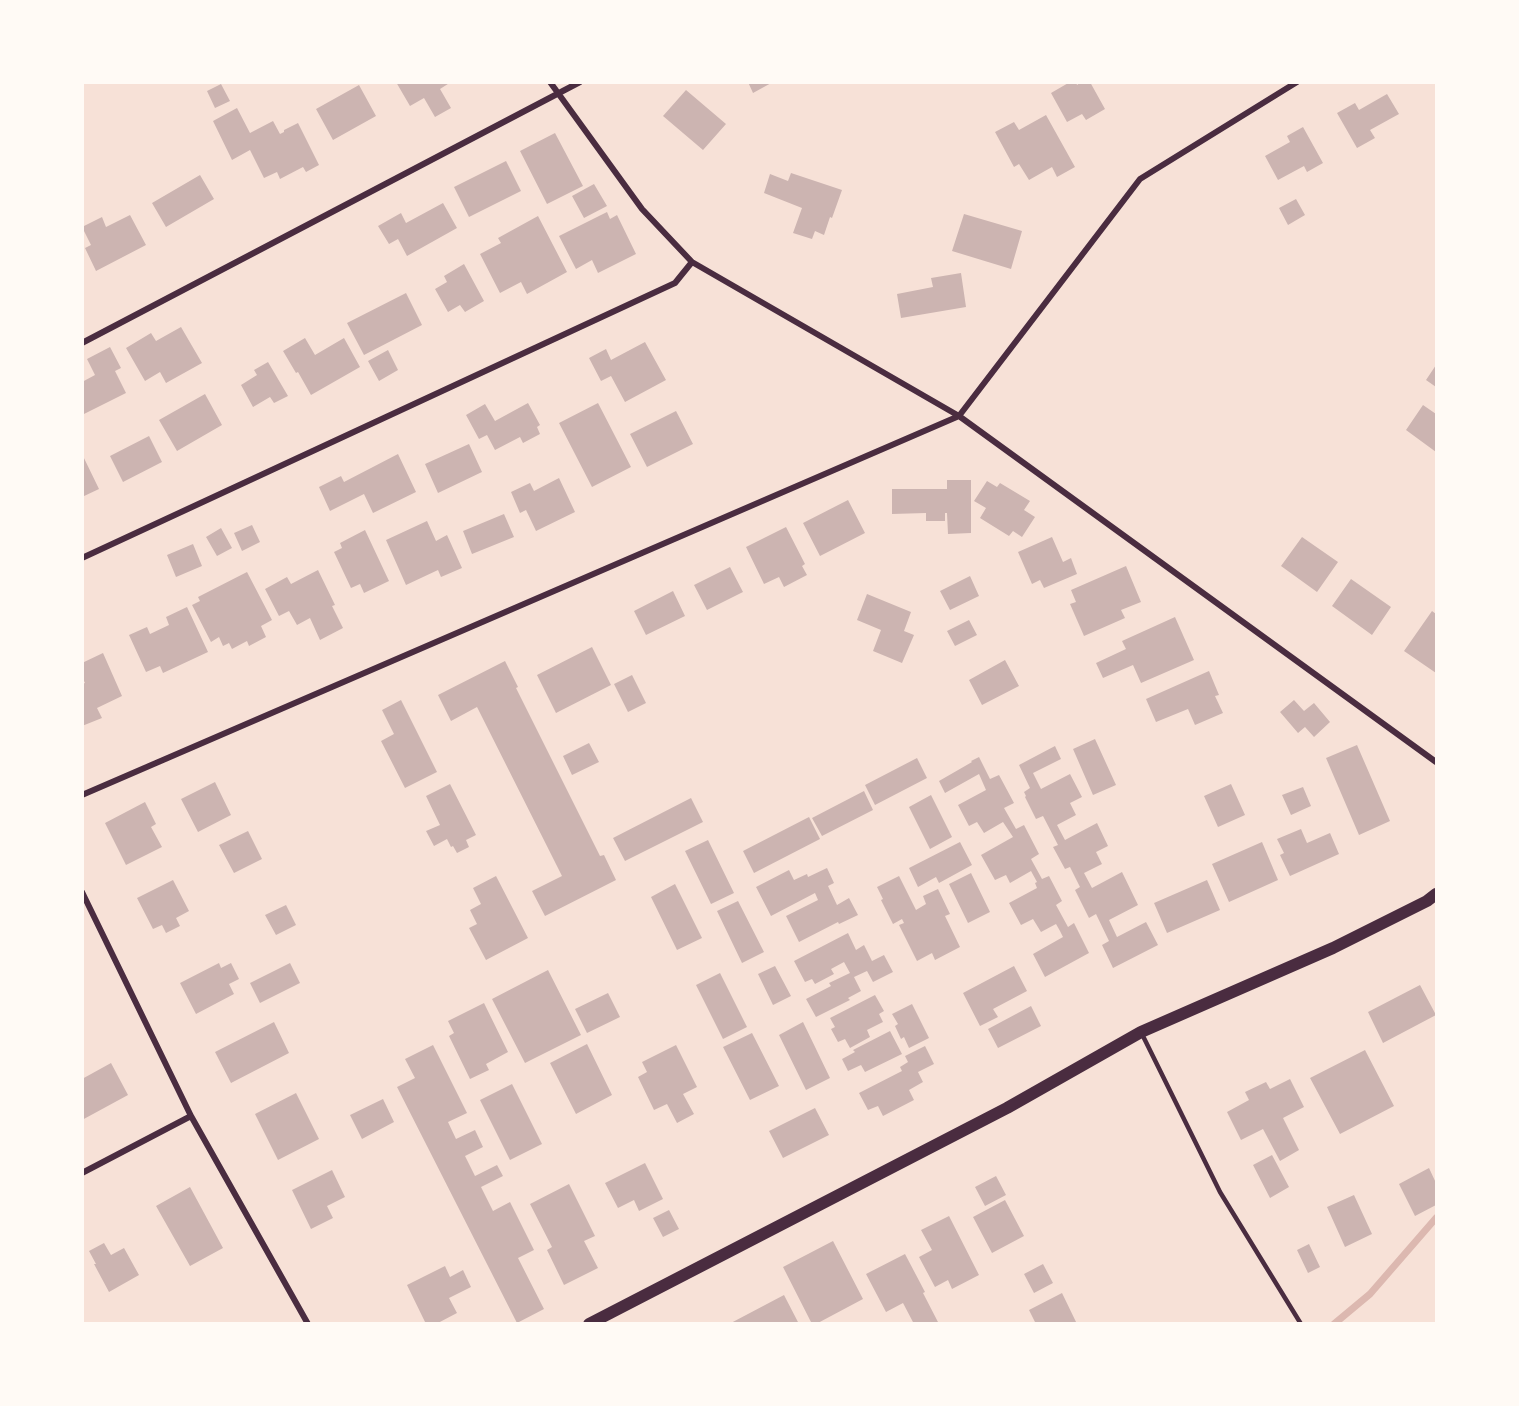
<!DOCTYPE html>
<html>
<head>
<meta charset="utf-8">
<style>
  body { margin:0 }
  #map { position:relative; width:1519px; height:1406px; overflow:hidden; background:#f7e1d7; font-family:"Roboto Serif",serif }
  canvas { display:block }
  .frame { position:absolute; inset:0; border:84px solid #fffaf5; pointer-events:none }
</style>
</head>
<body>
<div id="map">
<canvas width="1519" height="1406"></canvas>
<div class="frame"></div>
</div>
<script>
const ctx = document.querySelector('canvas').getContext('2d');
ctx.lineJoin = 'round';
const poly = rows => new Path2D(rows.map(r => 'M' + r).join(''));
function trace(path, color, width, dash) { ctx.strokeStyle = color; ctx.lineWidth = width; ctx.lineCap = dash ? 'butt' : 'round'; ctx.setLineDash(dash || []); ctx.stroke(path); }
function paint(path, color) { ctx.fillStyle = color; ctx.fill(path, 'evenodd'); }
const stream = poly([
  [1334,1324,1370,1294,1436,1218]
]);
const building = poly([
  [396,82,451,82,440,89,451,108,435,117,424,98,410,106],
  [748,82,773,82,753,93],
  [1070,82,1076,82,1077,85,1081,82,1090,82,1105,109,1086,120,1082,114,1067,122,1051,93],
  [221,84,230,101,215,108,207,91],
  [359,85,376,116,333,140,316,109],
  [686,90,726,124,703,150,663,116],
  [1387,94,1399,114,1370,130,1375,138,1357,148,1337,113,1355,103,1359,110],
  [237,108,250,133,273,121,280,134,284,132,284,130,298,123,319,165,306,172,303,167,280,179,277,172,264,178,250,150,232,160,213,121],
  [1046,115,1075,167,1057,177,1052,167,1029,180,1019,164,1014,167,995,132,1014,122,1019,130],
  [1303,127,1323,163,1307,172,1304,166,1278,180,1265,156,1290,142,1287,136],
  [555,133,583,186,547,204,520,151],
  [506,161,521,191,469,217,454,187],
  [791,173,842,190,832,218,830,217,824,235,815,231,812,239,793,233,802,208,764,193,770,174,788,181],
  [200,175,214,199,166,227,152,203],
  [594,184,607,206,584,218,572,196],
  [1296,199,1305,215,1288,225,1279,208],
  [443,203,457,228,407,256,398,239,389,244,378,226,401,213,406,223],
  [607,212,610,219,617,215,636,254,598,273,592,260,576,269,559,236],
  [964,214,1022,231,1011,269,952,251],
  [130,215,146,245,96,271,85,248,91,245,82,227,102,217,106,227],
  [538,216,567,272,527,294,521,282,500,293,480,254,501,243,498,238],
  [464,264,484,301,465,312,460,305,448,312,435,289,447,282,444,276],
  [961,273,966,307,901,318,897,294,933,287,931,278],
  [406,293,422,325,364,355,347,323],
  [181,327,202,363,166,383,160,372,145,381,126,348,151,333,156,341],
  [305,338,315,355,344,338,360,367,311,395,298,372,296,373,283,351],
  [645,342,666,380,625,402,611,376,601,381,589,358,606,349,611,360],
  [110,347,121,368,115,371,126,393,82,415,82,382,95,375,87,359],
  [388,350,398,370,379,381,368,361],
  [268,362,288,396,274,403,270,397,253,407,241,385,257,375,254,370],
  [1436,365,1436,387,1426,380],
  [205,394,222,425,177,451,159,420],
  [528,403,540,425,537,427,540,434,523,443,520,437,495,450,487,435,479,439,466,415,485,404,495,421],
  [598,403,631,467,592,487,559,423],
  [1423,405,1436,414,1436,452,1406,430],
  [676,411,693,444,647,467,630,434],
  [149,436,162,462,123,482,110,456],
  [469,444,482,472,438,493,425,464],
  [82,454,99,489,82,497],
  [398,454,416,492,373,513,364,494,330,511,319,487,341,476,344,482],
  [559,478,575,512,536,531,526,510,520,513,511,492,530,483,534,491],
  [947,480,971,480,971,533,948,534,947,513,945,513,945,521,926,521,926,513,892,514,892,489,947,489],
  [987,481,997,487,1000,483,1030,501,1024,510,1035,517,1022,537,1013,531,1009,536,980,518,986,508,974,501],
  [848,500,865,533,820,556,803,523],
  [504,514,514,537,472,554,463,531],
  [427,521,436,541,447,535,462,568,441,577,438,570,406,585,386,540],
  [252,525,260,542,242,551,234,533],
  [786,527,805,564,802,566,807,575,784,587,779,577,764,584,746,547],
  [221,528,232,548,217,556,206,537],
  [365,530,389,581,364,593,360,584,351,588,334,552,342,548,340,543],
  [1052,537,1063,562,1071,558,1077,574,1044,588,1040,580,1032,584,1018,552],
  [1302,537,1338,562,1317,592,1281,566],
  [193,544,202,566,176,577,167,555],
  [1126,566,1141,602,1121,610,1125,618,1084,636,1070,604,1076,602,1071,590],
  [730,567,743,592,707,610,694,585],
  [318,570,335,605,332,606,343,628,320,640,310,618,297,625,289,611,279,616,265,589,287,577,291,584],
  [247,572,272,620,261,626,266,637,249,646,247,641,232,649,229,643,223,646,219,637,211,642,192,605,200,601,198,597],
  [970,576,979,596,950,610,940,591],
  [1351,579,1391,607,1372,635,1332,606],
  [673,591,685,616,646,635,634,611],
  [867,594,911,612,904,631,914,635,902,663,873,651,881,630,857,620],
  [187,607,208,652,163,673,160,666,146,672,129,635,147,627,150,634,169,625,166,617],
  [1432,611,1436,614,1436,673,1404,651],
  [1175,617,1194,660,1141,683,1133,665,1103,678,1096,663,1126,649,1122,641],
  [969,620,977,635,955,646,947,631],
  [592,647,611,685,556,713,537,675],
  [103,653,122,696,97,708,102,718,82,726,82,684,85,683,82,677,82,663],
  [1005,660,1019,686,982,705,969,680],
  [505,661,518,687,516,688,600,856,604,855,616,880,545,916,532,891,562,876,477,707,451,721,438,695],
  [1209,671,1219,695,1215,696,1223,713,1195,725,1188,709,1156,722,1146,699],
  [632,675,646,703,628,712,614,684],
  [401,700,437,772,405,788,381,741,394,734,382,710],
  [1294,700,1304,711,1314,703,1330,722,1314,737,1305,727,1298,733,1280,712],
  [1095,739,1116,785,1093,795,1073,749],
  [589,743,599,762,572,775,563,756],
  [1357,745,1390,821,1359,835,1326,758],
  [1055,746,1061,759,1033,773,1041,789,1070,774,1082,797,1070,803,1076,815,1057,825,1065,840,1097,823,1108,846,1096,852,1102,864,1084,873,1092,888,1122,872,1138,905,1109,920,1117,937,1146,922,1158,945,1113,968,1102,945,1109,941,1096,914,1089,918,1075,890,1080,887,1070,867,1065,869,1053,847,1058,845,1043,816,1036,819,1025,797,1026,796,1024,792,1030,788,1019,765],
  [979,757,990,779,999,775,1014,803,1004,808,1016,829,1024,825,1039,854,1031,859,1042,879,1049,876,1062,901,1056,905,1068,927,1074,923,1089,953,1045,977,1033,954,1063,937,1060,931,1056,924,1041,932,1033,919,1021,925,1009,903,1037,888,1035,883,1037,882,1031,871,1010,883,1006,875,995,880,981,855,1013,837,1003,822,984,833,977,822,969,826,958,805,986,790,979,774,945,793,939,781,972,762,971,761],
  [917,758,927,778,875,805,865,785],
  [215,782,231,815,198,832,181,799],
  [450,784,476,835,466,840,469,847,457,853,453,846,451,847,447,839,434,846,426,831,440,825,426,796],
  [1231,784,1245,815,1218,827,1204,796],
  [1303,787,1311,806,1291,815,1282,795],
  [864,791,873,810,822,836,812,818],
  [931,795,952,837,930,849,909,807],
  [691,798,703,822,625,861,613,838],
  [145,802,156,824,151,827,162,847,126,865,105,823],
  [809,817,820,839,754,873,743,851],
  [1301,829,1307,843,1330,833,1339,854,1290,876,1280,855,1284,853,1277,839],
  [248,831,262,859,234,873,219,845],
  [708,840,734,893,711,904,685,851],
  [960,842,972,865,939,883,936,877,918,887,909,868],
  [1262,842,1278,880,1229,902,1212,864],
  [827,868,834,883,828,886,837,905,849,898,858,915,839,924,838,922,799,942,786,916,818,900,815,893,771,916,756,887,789,870,794,880,807,874,808,877],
  [971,873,990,912,968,923,949,884],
  [496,876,528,938,486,960,469,928,477,924,470,910,481,904,473,888],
  [899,876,916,910,926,904,923,896,938,889,950,914,945,916,960,947,935,960,932,953,917,961,899,925,904,923,902,919,893,924,881,900,883,899,877,887],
  [173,880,189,911,176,918,180,926,166,933,162,925,153,929,137,898],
  [1207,880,1220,910,1167,933,1154,903],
  [675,884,702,938,677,950,651,897],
  [738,901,764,952,742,963,717,911],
  [286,905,296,925,276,935,265,915],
  [848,933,856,950,864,945,872,961,884,955,893,972,873,982,867,971,854,977,861,991,848,998,850,1000,816,1017,806,999,831,986,829,983,850,973,844,962,831,969,834,974,815,984,812,979,805,982,794,961],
  [219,963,221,968,231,963,239,979,229,984,234,994,196,1014,180,983],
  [290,963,300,983,260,1003,250,983],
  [775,966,791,996,773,1005,758,974],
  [1014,966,1027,991,993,1009,998,1017,980,1026,963,993],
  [548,970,581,1035,525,1063,492,999],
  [720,973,747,1027,723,1039,696,985],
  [1420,985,1436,1015,1383,1043,1368,1012],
  [608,993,620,1017,587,1033,575,1009],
  [875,995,884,1011,879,1014,883,1022,867,1030,870,1037,850,1048,845,1039,838,1042,831,1029,835,1027,830,1018],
  [484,1003,508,1052,486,1064,489,1070,470,1079,449,1036,454,1033,448,1021],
  [912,1004,929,1038,909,1048,904,1037,901,1039,895,1026,898,1024,892,1014],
  [1031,1006,1041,1026,998,1048,988,1029],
  [274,1022,289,1053,231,1083,215,1052],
  [803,1022,830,1078,806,1090,779,1035],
  [890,1031,902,1054,865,1072,861,1065,848,1071,842,1059,855,1052,853,1050],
  [752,1033,779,1086,750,1100,723,1047],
  [587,1044,612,1095,576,1114,550,1063],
  [433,1045,467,1113,448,1122,456,1139,475,1130,483,1147,465,1156,475,1176,497,1165,503,1176,481,1187,493,1211,510,1202,534,1250,518,1258,544,1309,517,1323,397,1087,415,1078,405,1059],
  [676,1045,697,1087,683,1094,694,1114,677,1123,667,1104,654,1110,638,1077,647,1072,642,1062],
  [925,1046,934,1064,918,1072,923,1082,909,1090,914,1100,883,1116,878,1106,868,1110,859,1093,902,1071,900,1067,908,1062,905,1056],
  [1365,1050,1394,1106,1340,1134,1310,1078],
  [111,1063,128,1095,82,1120,82,1079],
  [1290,1079,1304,1107,1283,1118,1299,1150,1280,1161,1263,1129,1241,1140,1227,1112,1249,1100,1245,1092,1266,1082,1270,1089],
  [512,1084,542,1144,510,1160,480,1100],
  [296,1093,319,1139,278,1160,255,1114],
  [383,1099,394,1122,362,1139,350,1115],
  [815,1108,829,1135,783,1158,769,1131],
  [1272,1155,1289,1187,1270,1198,1253,1165],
  [645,1163,663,1199,639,1211,634,1200,618,1208,605,1183],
  [1429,1168,1436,1183,1436,1205,1415,1216,1399,1184],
  [332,1170,345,1197,327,1206,333,1218,311,1229,292,1190],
  [996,1176,1006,1195,985,1206,975,1187],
  [569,1184,595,1236,584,1241,598,1268,564,1285,547,1250,552,1247,530,1204],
  [190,1187,223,1248,190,1266,156,1206],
  [1354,1195,1372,1234,1345,1247,1327,1207],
  [1005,1200,1024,1236,992,1253,973,1217],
  [669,1210,679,1229,663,1237,653,1218],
  [949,1216,979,1275,952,1289,948,1280,935,1287,919,1257,932,1250,921,1230],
  [833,1241,863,1299,816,1324,812,1324,783,1267],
  [104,1243,111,1255,124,1248,139,1275,109,1292,94,1264,96,1264,89,1251],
  [1309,1244,1320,1267,1308,1273,1297,1250],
  [905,1254,925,1292,923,1293,939,1324,914,1324,903,1303,886,1312,866,1274],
  [1043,1264,1053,1283,1034,1293,1024,1274],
  [445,1266,450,1277,463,1270,471,1287,449,1298,457,1313,436,1324,426,1324,407,1285],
  [1062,1293,1077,1324,1036,1324,1029,1310],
  [784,1295,799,1324,729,1324]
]);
const service = poly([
  [1141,1032,1220,1192,1301,1324]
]);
const minor = poly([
  [550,82,642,209,692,262,959,416,1436,762],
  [82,343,580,82],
  [82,558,675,283,692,262],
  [82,795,959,416,1140,179,1297,82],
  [82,892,191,1116,308,1324],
  [82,1173,191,1116]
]);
const secondary = poly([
  [589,1324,1007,1108,1141,1032,1333,948,1427,901,1436,894]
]);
trace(stream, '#dcb8b0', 7);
paint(building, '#ccb4b1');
trace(service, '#4a2c40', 4.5);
trace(minor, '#4a2c40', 6);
trace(secondary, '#4a2c40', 12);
</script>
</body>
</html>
